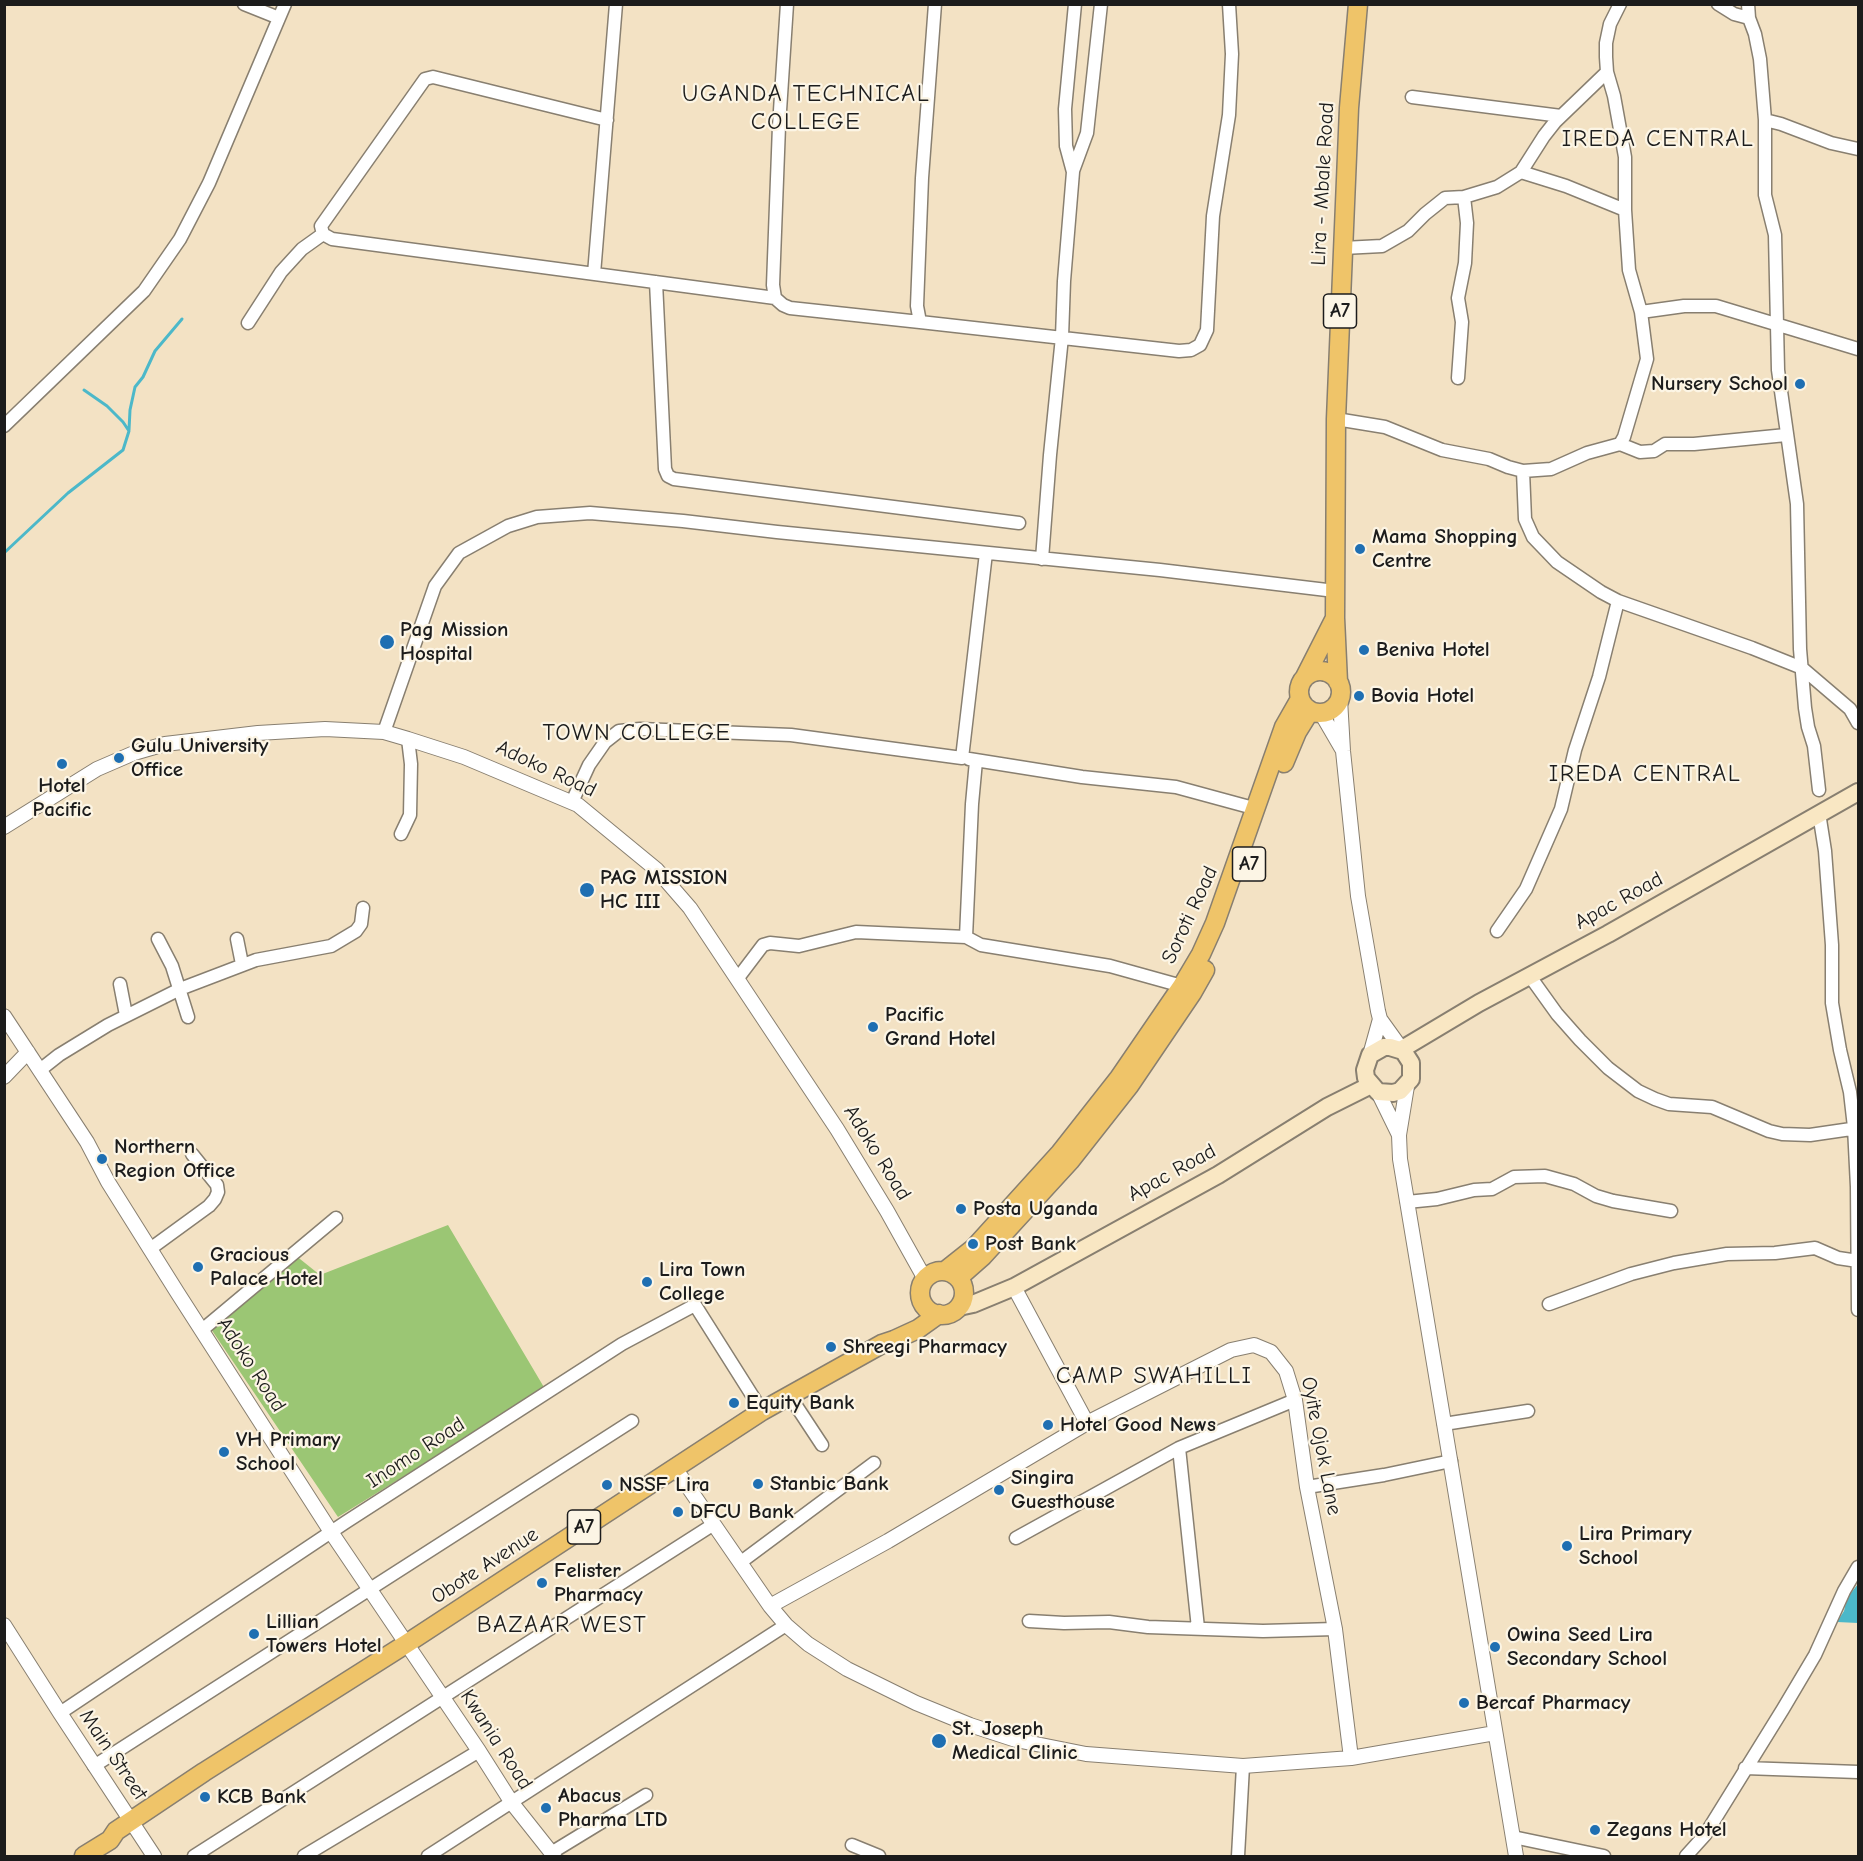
<!DOCTYPE html>
<html>
<head>
<meta charset="utf-8">
<style>
  body { margin:0 }
  #map { position:relative; width:1863px; height:1861px; overflow:hidden; background:#f3e2c4; font-family:"Comic Neue",sans-serif }
  canvas { display:block }
  .frame { position:absolute; inset:0; border:6px solid #1c1c1c; pointer-events:none }
</style>
</head>
<body>
<div id="map">
<canvas width="1863" height="1861"></canvas>
<div class="frame"></div>
</div>
<script>
const ctx = document.querySelector('canvas').getContext('2d');
ctx.lineJoin = 'round';
function paint(path, color) { ctx.fillStyle = color; ctx.fill(path, 'evenodd'); }
const poly = rows => new Path2D(rows.map(r => 'M' + r).join(''));
function trace(path, color, width, dash) { ctx.strokeStyle = color; ctx.lineWidth = width; ctx.lineCap = dash ? 'butt' : 'round'; ctx.setLineDash(dash || []); ctx.stroke(path); }
function label(font, color, halo, rows, align = 'center') {
  ctx.font = font + ' "Comic Neue",sans-serif'; ctx.lineWidth = 4.5; ctx.setLineDash([]); ctx.textBaseline = 'middle'; ctx.strokeStyle = halo; ctx.fillStyle = color; for (const [text, x, y, turn = 0] of rows) {
    ctx.save(); ctx.translate(x, y); ctx.rotate((+turn || 0) * Math.PI / 180); ctx.textAlign = isNaN(turn) ? turn : align; if (halo) ctx.strokeText(text, 0, 0); ctx.fillText(text, 0, 0); ctx.restore();
  }
}
const green = poly([
  [448,1225,545,1389,338,1517,209,1326,295,1255,320,1275]
]);
const water = poly([
  [1858,1584,1858,1623,1837,1622,1844,1611,1847,1598]
]);
const stream = poly([
  [129,430,130,410,135,387,143,377,155,351,182,319],
  [4,553,68,493,123,450,129,431,123,422,107,406,84,390]
]);
const minor = poly([
  [244,4,279,18],
  [787,4,779,126,773,285,775,298,783,305,790,308,920,322],
  [935,4,922,178,917,306,920,322,1179,351,1191,350,1200,345,1207,330,1213,216,1229,115,1232,54,1229,4],
  [1718,4,1734,14,1749,18],
  [1748,4,1749,18,1755,34,1760,59,1765,120,1765,195,1775,235,1778,370,1797,504,1800,649,1805,708,1808,727,1814,746,1819,790],
  [1412,97,1561,116],
  [607,120,433,77,425,79,321,226,323,234,332,239,775,298],
  [1765,120,1781,124,1831,143,1858,149],
  [1073,171,1087,133,1101,4],
  [1521,172,1566,186,1625,210],
  [1343,248,1382,246,1408,231,1425,214,1445,198,1464,197,1497,187,1521,172,1544,136,1555,122,1607,72],
  [594,274,616,4],
  [656,282,665,469,668,476,674,479,1019,523],
  [1641,312,1684,306,1716,306,1858,349],
  [248,323,281,272,302,249,323,234],
  [1458,378,1462,322,1458,298,1465,263,1467,223,1464,197],
  [1336,419,1385,427,1442,450,1489,459,1508,467,1523,471,1551,469,1587,453,1620,444,1624,437,1647,359,1641,312,1629,270,1625,210,1625,157,1614,96,1607,72,1606,57,1606,43,1610,24,1620,4],
  [4,426,144,291,180,239,209,183,285,4],
  [1620,444,1640,452,1654,451,1665,444,1694,444,1786,435],
  [1523,471,1525,519,1533,537,1557,562,1601,592,1618,601,1752,648,1802,668,1850,709,1858,723],
  [1042,559,1050,455,1062,337,1064,281,1073,172,1066,146,1065,109,1075,4],
  [384,732,435,586,459,553,508,526,537,517,590,513,683,521,777,532,1160,570,1335,591],
  [969,759,1082,777,1176,787,1257,809],
  [976,761,972,804,966,937,981,945,1110,966,1182,986],
  [572,802,589,765,605,742,619,731,640,729,791,735,962,758,986,553],
  [1819,813,1825,851,1832,945,1832,1003,1840,1050,1850,1092,1854,1127,1857,1187,1858,1310],
  [401,834,410,815,411,764,408,739],
  [1497,931,1526,889,1561,809,1575,750,1599,677,1618,601],
  [158,939,172,966,188,1017],
  [237,939,242,964],
  [1529,975,1557,1014,1580,1040,1608,1068,1638,1091,1655,1099,1669,1104,1712,1107,1769,1131,1782,1134,1810,1135,1858,1128],
  [738,978,763,945,770,943,799,946,856,932,966,937],
  [120,984,126,1015],
  [40,1070,59,1055,108,1025,180,989,256,960,331,946,356,931,361,924,363,908],
  [1407,1202,1437,1199,1474,1190,1492,1189,1514,1177,1545,1176,1574,1184,1596,1196,1613,1201,1671,1211],
  [150,1249,209,1206,215,1199,218,1192,217,1185,192,1154],
  [1549,1304,1631,1274,1674,1263,1727,1254,1775,1253,1815,1248,1838,1258,1858,1261],
  [202,1330,336,1218],
  [789,1395,822,1445],
  [1444,1424,1528,1411],
  [1179,1448,1198,1628],
  [1307,1487,1384,1475,1451,1461],
  [1016,1538,1179,1448,1295,1400],
  [741,1562,874,1463],
  [1029,1621,1064,1623,1109,1622,1148,1627,1263,1631,1335,1629],
  [60,1713,346,1522,622,1344,695,1305,762,1411],
  [94,1766,632,1421],
  [1745,1768,1858,1772],
  [1513,1837,1604,1856],
  [852,1845,879,1856],
  [551,1853,646,1795],
  [194,1856,714,1524],
  [304,1856,479,1751],
  [428,1856,786,1625],
  [1238,1856,1243,1766],
  [1686,1856,1705,1835,1783,1709,1815,1655,1844,1591,1858,1567]
]);
const tertiary = poly([
  [1340,699,1343,751,1358,896,1378,1011,1380,1019,1403,1051],
  [1321,713,1342,749],
  [4,827,97,769,134,753,165,744,258,733,325,729,384,732,408,739,464,757,578,805,657,870,690,908,837,1129,887,1211,925,1279],
  [4,1016,87,1142,108,1182,177,1292,331,1532,479,1751,512,1803,554,1856],
  [1370,1055,1380,1019],
  [4,1077,28,1052],
  [1407,1086,1399,1135,1400,1159,1516,1856],
  [1378,1092,1399,1135],
  [1014,1287,1087,1423],
  [675,1468,770,1606,786,1625,808,1644,847,1669,916,1703,970,1725,1016,1740,1086,1754,1243,1766,1351,1758,1495,1733],
  [770,1606,888,1541,1087,1423,1231,1350,1254,1345,1271,1352,1286,1371,1295,1400,1307,1487,1335,1629,1351,1758],
  [4,1625,60,1713,154,1856]
]);
const secondary = poly([
  [1384,1047,1390,1047,1403,1051,1402,1049,1411,1063,1411,1079,1400,1091,1393,1093,1378,1092,1366,1078,1365,1070,1370,1055,1384,1047],
  [1402,1049,1479,1003,1608,934,1858,792],
  [959,1307,973,1304,1014,1287,1218,1175,1327,1107,1371,1085]
]);
const primary = poly([
  '1299 692a21 21 0 1 1 42 0a21 21 0 1 1-42 0Z',
  [1305,677,1335,618],
  [1338,682,1335,618,1336,419,1349,108,1358,4],
  [1284,763,1297,732,1310,711],
  [945,1271,974,1248,1060,1153,1119,1078,1182,986,1201,954,1215,923,1284,727,1300,699],
  '920 1293a22 22 0 1 1 44 0a22 22 0 1 1-44 0Z',
  [958,1278,983,1256,1070,1161,1129,1086,1192,993,1205,970],
  [84,1856,110,1840,116,1831,204,1772,406,1644,762,1411,882,1344,894,1340,918,1329,939,1314]
]);
const markers = [
  [1800,384,6,"#1f6fb2"],
  [1360,549,6,"#1f6fb2"],
  [387,642,8,"#1f6fb2"],
  [1364,650,6,"#1f6fb2"],
  [1359,696,6,"#1f6fb2"],
  [119,758,6,"#1f6fb2"],
  [62,764,6,"#1f6fb2"],
  [587,890,8,"#1f6fb2"],
  [873,1027,6,"#1f6fb2"],
  [102,1159,6,"#1f6fb2"],
  [961,1209,6,"#1f6fb2"],
  [973,1244,6,"#1f6fb2"],
  [198,1267,6,"#1f6fb2"],
  [647,1282,6,"#1f6fb2"],
  [831,1347,6,"#1f6fb2"],
  [734,1403,6,"#1f6fb2"],
  [1048,1425,6,"#1f6fb2"],
  [224,1452,6,"#1f6fb2"],
  [758,1484,6,"#1f6fb2"],
  [607,1485,6,"#1f6fb2"],
  [999,1490,6,"#1f6fb2"],
  [678,1512,6,"#1f6fb2"],
  [1567,1546,6,"#1f6fb2"],
  [542,1583,6,"#1f6fb2"],
  [254,1634,6,"#1f6fb2"],
  [1495,1647,6,"#1f6fb2"],
  [1464,1703,6,"#1f6fb2"],
  [939,1741,8,"#1f6fb2"],
  [205,1797,6,"#1f6fb2"],
  [546,1808,6,"#1f6fb2"],
  [1595,1830,6,"#1f6fb2"]
];
const shields = [
  [1340,311,33],
  [1249,864,33],
  [584,1527,33]
];
const shieldNames = [
  ["A7",1340,311],
  ["A7",1249,864],
  ["A7",584,1527]
];
const streetNames = [
  ["Lira - Mbale Road",1323,184,-87],
  ["Adoko Road",546,769,25],
  ["Apac Road",1619,901,-29],
  ["Soroti Road",1190,915,-65],
  ["Adoko Road",877,1153,58],
  ["Apac Road",1172,1173,-29],
  ["Adoko Road",251,1365,57],
  ["Oyite Ojok Lane",1321,1446,79],
  ["Inomo Road",416,1453,-33],
  ["Obote Avenue",485,1566,-33],
  ["Kwania Road",496,1740,57],
  ["Main Street",113,1755,56]
];
const poiNames = [
  ["Nursery School",1788,384,"right"],
  ["Mama Shopping",1372,537],
  ["Centre",1372,561],
  ["Pag Mission",400,630],
  ["Hospital",400,654],
  ["Beniva Hotel",1376,650],
  ["Bovia Hotel",1371,696],
  ["Gulu University",131,746],
  ["Office",131,770],
  ["Hotel",62,786,"center"],
  ["Pacific",62,810,"center"],
  ["PAG MISSION",600,878],
  ["HC III",600,902],
  ["Pacific",885,1015],
  ["Grand Hotel",885,1039],
  ["Northern",114,1147],
  ["Region Office",114,1171],
  ["Posta Uganda",973,1209],
  ["Post Bank",985,1244],
  ["Gracious",210,1255],
  ["Palace Hotel",210,1279],
  ["Lira Town",659,1270],
  ["College",659,1294],
  ["Shreegi Pharmacy",843,1347],
  ["Equity Bank",746,1403],
  ["Hotel Good News",1060,1425],
  ["VH Primary",236,1440],
  ["School",236,1464],
  ["Singira",1011,1478],
  ["Guesthouse",1011,1502],
  ["Stanbic Bank",770,1484],
  ["NSSF Lira",619,1485],
  ["DFCU Bank",690,1512],
  ["Lira Primary",1579,1534],
  ["School",1579,1558],
  ["Felister",554,1571],
  ["Pharmacy",554,1595],
  ["Lillian",266,1622],
  ["Towers Hotel",266,1646],
  ["Owina Seed Lira",1507,1635],
  ["Secondary School",1507,1659],
  ["Bercaf Pharmacy",1476,1703],
  ["St. Joseph",952,1729],
  ["Medical Clinic",952,1753],
  ["Abacus",558,1796],
  ["Pharma LTD",558,1820],
  ["KCB Bank",217,1797],
  ["Zegans Hotel",1607,1830]
];
const quarterNames = [
  ["UGANDA TECHNICAL",806,94],
  ["COLLEGE",806,122],
  ["IREDA CENTRAL",1658,139],
  ["TOWN COLLEGE",637,733],
  ["IREDA CENTRAL",1645,774],
  ["CAMP SWAHILLI",1154,1376],
  ["BAZAAR WEST",562,1625]
];
paint(green, '#9bc674');
paint(water, '#4cb8c9');
trace(stream, '#4cb8c9', 3);
trace(minor, '#887f70', 15);
trace(tertiary, '#887f70', 16);
trace(secondary, '#887f70', 20);
trace(primary, '#887f70', 21);
trace(minor, '#fff', 12);
trace(tertiary, '#fff', 14);
trace(secondary, '#f9e7c3', 16);
trace(primary, '#efc469', 18);
for (const [x, y, r, color] of markers) { const dot = new Path2D(); dot.arc(x, y, r, 0, 2 * Math.PI); ctx.fillStyle = color; ctx.fill(dot); trace(dot, '#fcf5e5', 2); }
for (const [x, y, w] of shields) { const box = new Path2D(); box.roundRect(x - w / 2, y - 17, w, 34, 4.5); ctx.fillStyle = '#fcf5e5'; ctx.fill(box); trace(box, '#1c1c1c', 1.5); }
label('bold 20px', '#1c1c1c', null, shieldNames);
label('21px', '#1c1c1c', '#fcf5e5', streetNames);
label('bold 21px', '#1c1c1c', '#fcf5e5', poiNames, 'left');
ctx.letterSpacing = '1.5px';
label('24px', '#1c1c1c', '#fcf5e5', quarterNames);
ctx.letterSpacing = '0px';
</script>
</body>
</html>
